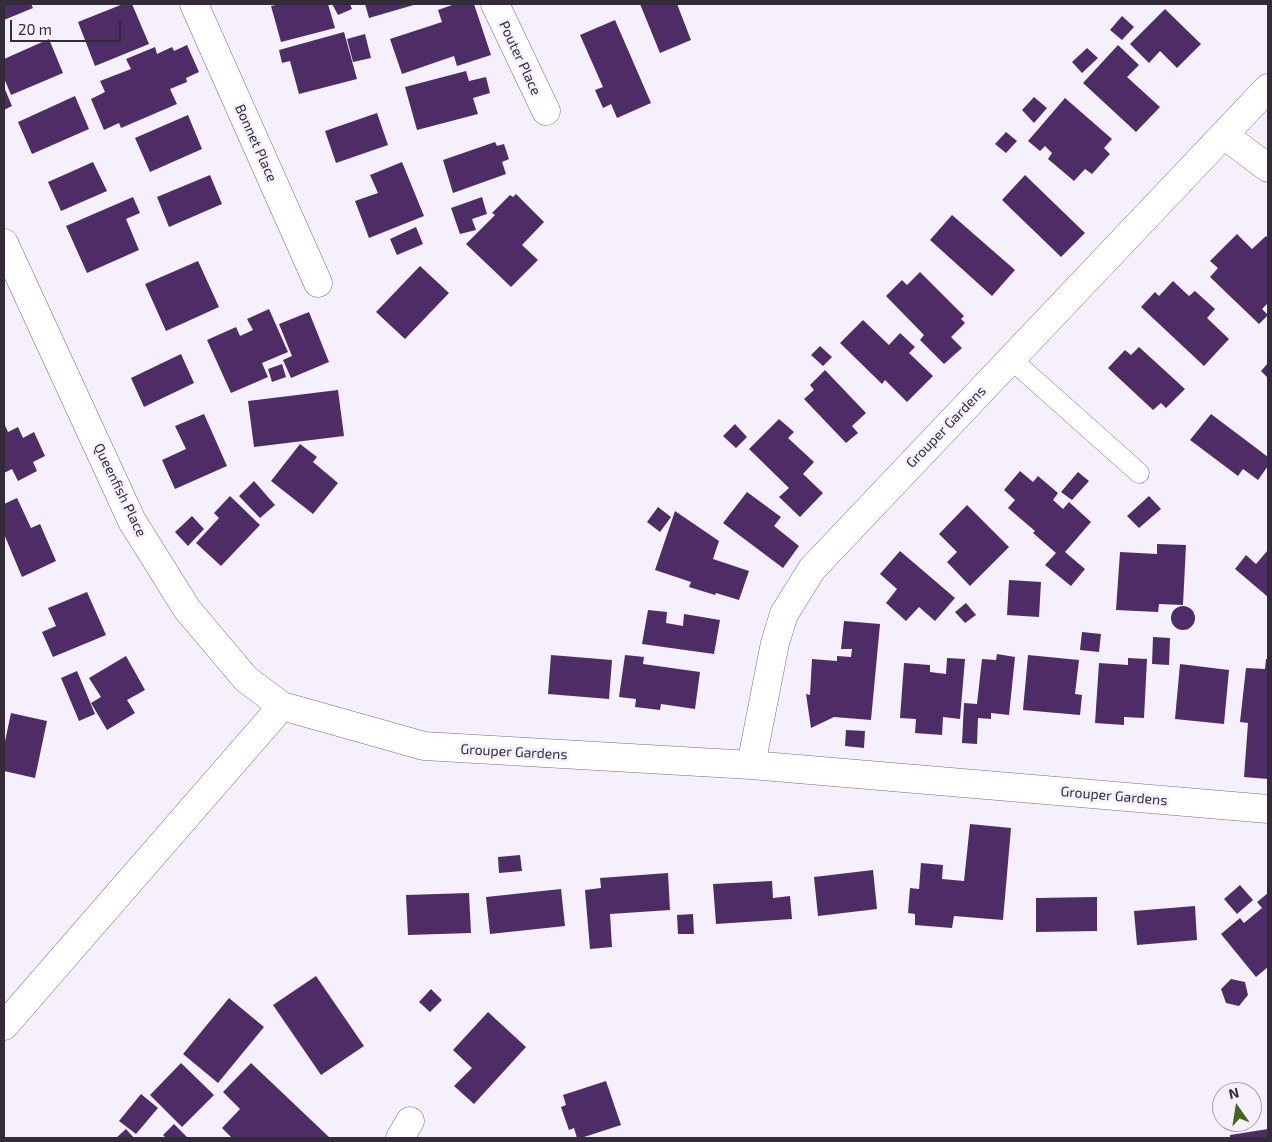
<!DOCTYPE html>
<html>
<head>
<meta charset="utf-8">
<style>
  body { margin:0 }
  #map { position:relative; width:1272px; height:1142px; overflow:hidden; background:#f6f0fc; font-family:"Exo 2",sans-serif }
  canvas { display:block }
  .frame { position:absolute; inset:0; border:5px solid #332c38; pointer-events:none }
  .north { position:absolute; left:1212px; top:1082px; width:50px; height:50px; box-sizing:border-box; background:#f6f0fc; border:1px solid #a8a2ae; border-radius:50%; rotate:347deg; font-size:14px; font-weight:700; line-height:20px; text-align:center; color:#332c38 }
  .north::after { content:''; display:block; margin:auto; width:18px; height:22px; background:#456519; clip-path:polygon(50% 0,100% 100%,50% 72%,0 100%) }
  .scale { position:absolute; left:10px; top:20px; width:111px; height:22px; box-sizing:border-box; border:2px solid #332c38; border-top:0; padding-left:6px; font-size:15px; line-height:18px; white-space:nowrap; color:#332c38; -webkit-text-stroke:4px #f6f0fc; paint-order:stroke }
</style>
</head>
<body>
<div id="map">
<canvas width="1272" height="1142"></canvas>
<div class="frame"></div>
<div class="north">N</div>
<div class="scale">20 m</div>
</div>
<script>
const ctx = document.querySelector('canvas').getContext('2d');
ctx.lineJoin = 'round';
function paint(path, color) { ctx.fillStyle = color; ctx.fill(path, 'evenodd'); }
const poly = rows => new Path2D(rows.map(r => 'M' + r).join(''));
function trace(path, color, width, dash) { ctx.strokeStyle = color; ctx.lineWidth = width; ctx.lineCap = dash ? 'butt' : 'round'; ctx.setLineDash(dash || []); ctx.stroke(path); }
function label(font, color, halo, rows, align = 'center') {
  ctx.font = font + ' "Exo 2",sans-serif'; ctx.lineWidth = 5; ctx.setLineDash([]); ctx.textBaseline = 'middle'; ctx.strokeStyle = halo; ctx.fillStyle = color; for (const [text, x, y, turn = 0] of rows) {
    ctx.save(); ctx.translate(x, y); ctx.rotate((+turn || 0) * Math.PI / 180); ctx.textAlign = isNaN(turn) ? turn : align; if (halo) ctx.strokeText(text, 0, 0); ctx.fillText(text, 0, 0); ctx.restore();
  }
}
const building = poly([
  [4,4,31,4,33,8,4,20],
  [123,4,132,4,149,44,95,66,78,22],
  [281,4,328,4,335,28,281,42,271,6],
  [332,4,350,4,352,9,338,15],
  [365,4,417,4,369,18],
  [455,4,474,4,491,55,457,66,454,56,402,74,390,39,442,22,438,10],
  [640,4,677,4,691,40,660,53],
  [1165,9,1201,44,1177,68,1160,51,1149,63,1130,44],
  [1122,16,1134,27,1122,40,1110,30],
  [615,20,651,103,617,118,611,104,603,108,595,90,603,87,580,35],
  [344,32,357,79,299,94,290,61,282,63,279,50],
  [365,34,371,58,353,62,347,39],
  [49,39,63,73,11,95,4,78,4,59],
  [187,45,199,72,186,78,187,82,170,89,177,104,121,128,119,123,104,130,91,99,105,92,100,81,131,69,126,59,155,47,157,54,172,47,174,51],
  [1118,45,1139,65,1127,77,1160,107,1136,132,1083,83],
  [1087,48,1098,58,1082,73,1072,62],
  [466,71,469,81,486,77,490,93,473,98,478,114,417,130,405,87],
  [4,87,12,106,4,110],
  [75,96,89,129,32,154,18,122],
  [1034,97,1047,108,1034,123,1022,110],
  [1065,98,1112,139,1104,148,1110,154,1092,174,1085,169,1074,181,1048,159,1052,153,1045,146,1040,151,1028,141],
  [377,113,388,145,336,163,325,131],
  [188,115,202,149,150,172,135,138],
  [1006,132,1017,141,1006,153,995,144],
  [495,142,497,146,504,144,509,159,502,162,506,174,453,193,443,160],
  [93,162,107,191,61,211,48,182],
  [402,162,424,216,369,238,355,201,378,193,370,175],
  [210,175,222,204,169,227,157,197],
  [1025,175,1085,233,1061,257,1002,200],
  [516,194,544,222,522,245,538,260,511,287,466,244,495,215,492,213,510,195,513,197],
  [133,197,140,213,126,219,139,250,87,273,66,226],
  [482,197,487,214,472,219,476,230,460,234,451,208],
  [952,215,1015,270,992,296,930,240],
  [416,227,423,244,397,255,390,239],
  [1237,234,1252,249,1266,236,1268,238,1268,303,1262,309,1268,315,1259,324,1210,277,1218,268,1210,261],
  [198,261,219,307,166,331,145,284],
  [420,266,449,293,405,339,376,312],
  [920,272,964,316,961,319,965,323,951,337,962,348,944,364,920,340,924,335,886,296,902,280,907,285],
  [1173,281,1189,296,1195,291,1215,309,1207,318,1229,339,1204,366,1141,307,1155,292,1159,296],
  [269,309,288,352,262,363,268,377,231,393,207,340,236,327,240,336,253,330,247,319],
  [309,312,329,362,291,378,283,360,292,356,279,324],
  [863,320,889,345,900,333,915,347,909,353,933,376,907,402,885,380,882,384,840,343],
  [820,346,832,357,823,366,811,355],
  [1139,347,1185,389,1166,408,1161,403,1153,410,1108,368,1125,350,1131,355],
  [181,354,194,383,144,407,131,378],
  [1268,363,1268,378,1261,371],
  [282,364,286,377,272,382,268,369],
  [825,370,866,413,852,426,858,433,846,443,804,399,814,390,810,385],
  [338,390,344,436,254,447,248,401],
  [204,414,227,466,175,489,162,460,186,449,175,426],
  [1211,414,1268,457,1268,466,1258,480,1243,469,1238,476,1190,440],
  [779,419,794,432,788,438,814,462,803,474,823,493,800,517,779,497,789,488,749,449],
  [4,423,8,432,18,427,23,438,34,432,45,456,33,462,37,471,18,481,12,469,4,473],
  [735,424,747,437,736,448,723,436],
  [300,444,317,457,313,462,338,483,313,514,271,481],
  [1020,471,1033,482,1038,476,1058,493,1053,500,1063,509,1069,502,1091,522,1065,552,1085,569,1071,586,1045,565,1056,553,1033,533,1035,531,1008,508,1015,500,1004,490],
  [1078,472,1089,481,1072,500,1061,492],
  [254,481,275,505,260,518,239,496],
  [747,492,781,517,774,526,799,546,783,568,723,523],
  [230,496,260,525,221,566,196,543,219,518,214,513],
  [1149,496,1161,509,1139,528,1127,516],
  [17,498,31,528,40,524,56,561,22,577,4,534,4,504],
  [967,505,1009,547,970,586,947,562,957,552,939,534],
  [658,507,671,517,660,532,647,522],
  [675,511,719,541,713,559,749,571,739,600,716,593,715,595,689,587,691,582,655,570],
  [192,516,204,529,188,546,175,532],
  [1157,544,1186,545,1183,605,1159,604,1158,612,1116,610,1120,552,1157,554],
  [1268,550,1268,597,1235,569,1246,555,1256,564],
  [900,551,955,598,935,621,919,607,906,621,886,603,897,589,880,574],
  [1009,580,1041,582,1039,617,1007,615],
  [87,592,106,635,53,657,42,632,56,626,48,608],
  [966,603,976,615,965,623,955,612],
  '1171 618a12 12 0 1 1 24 0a12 12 0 1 1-24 0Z',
  [648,610,667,612,666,623,683,626,684,614,720,620,714,654,642,644],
  [844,621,880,624,871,720,834,717,811,728,806,694,810,695,812,659,837,661,837,656,851,657,852,649,841,649],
  [1082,632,1101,634,1099,652,1080,650],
  [1153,637,1170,638,1169,665,1152,664],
  [997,654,1015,657,1009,715,991,713,991,719,978,718,977,744,962,743,964,703,977,704,982,659,996,660],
  [551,655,612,660,609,699,548,694],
  [625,655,644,657,643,664,700,672,695,709,661,704,660,710,635,707,636,699,619,697],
  [1028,655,1079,660,1075,694,1082,695,1080,715,1023,710],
  [126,656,145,690,127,700,135,713,107,730,91,703,101,697,89,678],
  [947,658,965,659,960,719,943,717,942,735,915,733,916,719,900,718,904,663,930,665,930,672,946,674],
  [1128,658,1147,659,1144,718,1124,717,1124,725,1095,723,1099,663,1128,665],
  [1266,659,1268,659,1268,779,1244,777,1248,723,1240,722,1246,668,1265,669],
  [1180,664,1229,670,1224,724,1175,719],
  [77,671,95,714,79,721,61,678],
  [11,713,47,721,35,778,4,771,4,746],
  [846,730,865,731,864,748,845,746],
  [970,824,1011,828,1003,920,954,916,952,928,915,925,915,914,908,913,910,888,919,889,921,863,943,865,942,879,964,881],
  [520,855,522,871,499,873,498,857],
  [873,870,877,909,818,916,814,877],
  [668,873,670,910,610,914,612,947,590,949,585,890,601,888,600,878],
  [772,881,773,898,790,896,792,919,716,924,713,884],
  [1240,885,1253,900,1237,914,1224,899],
  [561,889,565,926,490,934,486,897],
  [469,893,471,933,408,935,406,895],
  [1268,893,1268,967,1256,977,1221,934,1240,918,1244,923,1262,908,1257,902],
  [1097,897,1097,931,1036,932,1036,898],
  [1195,906,1197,940,1137,945,1134,911],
  [693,914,694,934,678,934,677,915],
  [316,976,364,1046,321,1075,273,1005],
  [1231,979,1245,982,1248,995,1239,1006,1226,1003,1221,989],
  [431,989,442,1000,430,1012,419,1002],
  [229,998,264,1027,218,1083,183,1054],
  [488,1012,526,1047,474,1104,454,1086,472,1068,453,1050],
  [181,1063,214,1095,182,1127,150,1095],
  [251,1063,330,1138,232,1138,222,1128,240,1109,223,1092],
  [606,1081,621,1125,581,1138,577,1138,574,1128,569,1130,561,1107,566,1105,563,1095],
  [141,1094,158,1108,136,1134,119,1121],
  [174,1124,188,1138,166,1138,163,1135],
  [126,1129,134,1138,116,1138],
  [1268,1129,1268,1138,1230,1138,1230,1135]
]);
const service = poly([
  [1011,359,1139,473]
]);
const minor = poly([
  [194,4,318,283],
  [495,4,546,111],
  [1224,135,1268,168],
  [4,243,132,521,187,609,246,679,282,706,424,746,751,765,1268,809],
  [751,765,775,643,784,614,812,569,1268,88],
  [4,1026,282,706],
  [400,1138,410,1121]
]);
const streetNames = [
  ["Pouter Place",520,58,65],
  ["Bonnet Place",256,143,66],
  ["Grouper Gardens",946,427,-46],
  ["Queenfish Place",120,490,64],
  ["Grouper Gardens",514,752,3],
  ["Grouper Gardens",1114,796,5]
];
paint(building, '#4e2d66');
trace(service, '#766882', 21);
trace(minor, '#766882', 29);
trace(service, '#fff', 20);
trace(minor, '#fff', 28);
label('14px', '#332c38', '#f6f0fc', streetNames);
</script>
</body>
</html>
